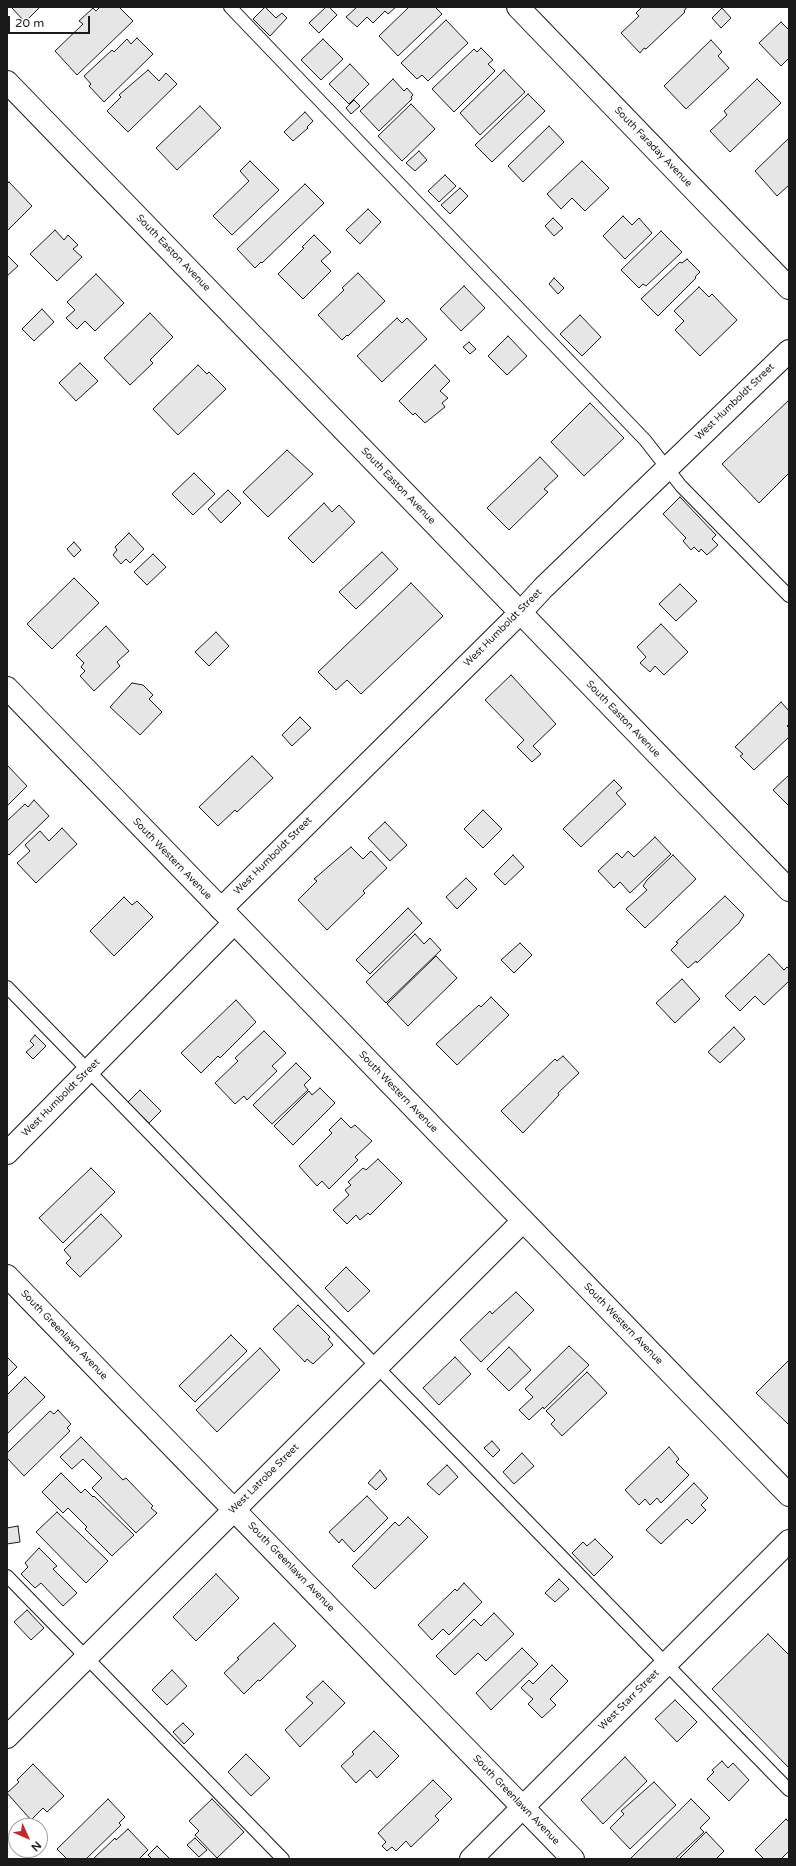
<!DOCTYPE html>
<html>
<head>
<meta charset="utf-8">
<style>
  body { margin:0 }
  #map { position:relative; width:796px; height:1866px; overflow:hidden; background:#fff; font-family:"Varela Round",sans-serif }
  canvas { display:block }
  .frame { position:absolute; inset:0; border:8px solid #1a1a1a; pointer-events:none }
  .north { position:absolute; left:8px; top:1818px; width:40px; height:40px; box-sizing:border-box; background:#fff; border:1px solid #a3a3a3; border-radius:50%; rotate:135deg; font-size:11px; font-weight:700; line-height:16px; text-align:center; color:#1a1a1a }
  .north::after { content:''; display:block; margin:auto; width:14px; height:18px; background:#c62828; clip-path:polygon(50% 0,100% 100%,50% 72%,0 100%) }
  .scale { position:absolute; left:8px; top:16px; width:82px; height:18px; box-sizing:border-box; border:2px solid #1a1a1a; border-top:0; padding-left:5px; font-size:12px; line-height:14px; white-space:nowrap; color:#1a1a1a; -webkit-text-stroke:3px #fff; paint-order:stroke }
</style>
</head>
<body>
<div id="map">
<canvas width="796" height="1866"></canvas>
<div class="frame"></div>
<div class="north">N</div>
<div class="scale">20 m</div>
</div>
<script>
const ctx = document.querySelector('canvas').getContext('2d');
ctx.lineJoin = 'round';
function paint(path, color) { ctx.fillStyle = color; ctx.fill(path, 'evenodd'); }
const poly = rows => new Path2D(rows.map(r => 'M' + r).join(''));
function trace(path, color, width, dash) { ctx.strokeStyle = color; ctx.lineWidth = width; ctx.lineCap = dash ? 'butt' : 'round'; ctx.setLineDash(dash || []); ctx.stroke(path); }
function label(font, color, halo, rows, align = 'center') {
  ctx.font = font + ' "Varela Round",sans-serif'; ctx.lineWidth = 3; ctx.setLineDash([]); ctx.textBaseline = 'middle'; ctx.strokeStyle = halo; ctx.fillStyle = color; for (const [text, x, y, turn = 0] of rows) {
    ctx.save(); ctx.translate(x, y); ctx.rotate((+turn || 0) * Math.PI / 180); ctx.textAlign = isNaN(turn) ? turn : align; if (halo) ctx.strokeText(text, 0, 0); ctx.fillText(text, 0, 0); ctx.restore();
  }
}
const building = poly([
  [11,7,40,7,25,22,11,7],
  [100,7,119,7,133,21,77,75,55,51,83,24,79,21,93,8,96,11,100,7],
  [265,7,276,18,282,13,287,18,270,36,253,19,265,7],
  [326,7,329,7,337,15,319,33,309,23,326,7],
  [357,7,396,7,388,14,385,11,373,23,367,17,357,27,346,17,357,7],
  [409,7,435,7,442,14,398,56,379,36,409,7],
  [642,7,687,7,684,11,685,12,646,49,644,48,640,53,621,33,639,16,636,13,642,7],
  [722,8,731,18,721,28,712,18,722,8],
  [446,20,468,43,428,81,422,75,417,79,401,63,446,20],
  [781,22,789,30,789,58,781,66,759,43,781,22],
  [137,38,153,54,104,102,89,86,91,84,84,76,112,50,114,52,127,39,131,44,137,38],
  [323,39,343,59,321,80,301,60,323,39],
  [711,40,722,52,718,56,729,68,686,109,664,86,711,40],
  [481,48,493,60,488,64,495,71,454,112,432,89,474,49,477,52,481,48],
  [350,64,369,84,349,104,329,84,350,64],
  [148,70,159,81,166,73,177,84,128,132,107,111,121,97,119,95,148,70],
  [504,70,525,92,480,135,460,113,504,70],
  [393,79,404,91,407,88,413,95,411,97,412,99,379,131,360,111,393,79],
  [757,79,781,103,730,152,710,131,727,115,724,111,757,79],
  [528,94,545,111,492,162,475,145,528,94],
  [354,100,360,106,351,114,346,108,354,100],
  [411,104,435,129,402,161,378,136,411,104],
  [200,106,221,128,177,170,156,148,200,106],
  [305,112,313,121,307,127,308,128,293,141,284,132,305,112],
  [549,126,564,142,523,182,508,166,549,126],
  [789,138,789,185,777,196,755,171,789,138],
  [419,151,427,160,415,171,406,163,419,151],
  [250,161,279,190,232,235,213,216,249,181,240,171,250,161],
  [582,161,609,188,585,211,572,198,561,209,547,194,582,161],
  [445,175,456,186,439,202,428,191,445,175],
  [9,182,32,206,7,231,7,184,9,182],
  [305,184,324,203,262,263,261,262,255,268,237,249,305,184],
  [460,188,468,196,450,214,441,205,460,188],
  [368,209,381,222,360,244,346,230,368,209],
  [623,216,632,225,639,218,652,233,625,259,603,236,623,216],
  [553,218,563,228,554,236,545,226,553,218],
  [55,230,64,240,68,235,78,245,73,249,82,257,57,281,30,254,55,230],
  [661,231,682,252,646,286,643,284,639,288,621,270,661,231],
  [314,235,331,252,321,261,331,271,303,299,278,274,304,248,302,247,314,235],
  [7,255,18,266,7,276,7,255],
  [687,259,700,272,695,277,696,278,658,316,641,299,680,262,682,263,687,259],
  [358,273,385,301,348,336,347,335,342,340,318,315,344,290,342,288,358,273],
  [96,274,124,303,95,331,85,321,77,329,66,318,75,310,67,302,96,274],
  [554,278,564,288,558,294,549,284,554,278],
  [464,286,485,308,461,331,440,309,464,286],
  [699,287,709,297,712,294,737,320,700,356,675,330,684,321,674,311,699,287],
  [42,309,54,322,34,341,22,329,42,309],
  [150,313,173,337,150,360,153,363,130,385,104,358,150,313],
  [580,315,601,337,582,356,560,334,580,315],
  [397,318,402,323,407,318,427,339,382,382,357,356,397,318],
  [508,336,527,356,507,375,488,356,508,336],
  [469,342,476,349,470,354,463,347,469,342],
  [80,363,98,381,76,401,59,383,80,363],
  [198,365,207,374,209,372,226,389,178,435,153,409,198,365],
  [435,365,450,381,440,391,448,398,442,403,445,407,425,423,415,413,413,415,399,401,435,365],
  [789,400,789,473,759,503,722,464,789,400],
  [590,403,624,438,584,476,551,442,590,403],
  [287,450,313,474,268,517,243,492,287,450],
  [540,457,558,476,544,489,548,492,509,530,487,508,540,457],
  [194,473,215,494,193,515,172,494,194,473],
  [228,490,241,503,221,523,208,509,228,490],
  [680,497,716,535,712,539,718,545,707,555,701,549,699,552,694,547,691,550,683,541,686,538,663,514,680,497],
  [324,503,332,512,339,505,355,522,313,563,288,538,324,503],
  [129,533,144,549,130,563,126,559,121,564,113,555,117,550,115,547,129,533],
  [74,542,81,550,74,557,67,549,74,542],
  [382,552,398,569,356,609,339,592,382,552],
  [153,554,166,567,147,585,134,572,153,554],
  [74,578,99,603,52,649,27,624,74,578],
  [411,583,443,616,361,694,347,680,336,690,318,672,411,583],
  [680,584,697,601,676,621,659,604,680,584],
  [661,624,688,652,664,675,655,666,650,672,640,663,646,657,637,647,661,624],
  [106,626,129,651,117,662,120,666,94,691,80,676,85,671,81,667,84,663,76,655,106,626],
  [216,632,229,646,209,666,195,652,216,632],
  [511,675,556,724,533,746,541,754,532,762,517,747,524,740,485,700,511,675],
  [132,683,143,685,153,695,149,699,162,712,140,735,110,707,132,683],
  [781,702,789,711,789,724,787,726,789,728,789,737,754,770,740,756,743,754,735,747,781,702],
  [300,717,311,728,292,746,282,735,300,717],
  [252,756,273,778,237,812,235,810,218,826,199,807,252,756],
  [7,765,27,786,7,806,7,765],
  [789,775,789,806,773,790,789,775],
  [614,780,622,788,616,793,626,804,581,847,563,829,614,780],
  [34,800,49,816,9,855,7,853,7,821,25,804,28,807,34,800],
  [483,810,502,829,483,848,464,829,483,810],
  [385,822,407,845,390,861,368,838,385,822],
  [62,828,77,844,36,883,17,863,30,851,25,845,40,831,49,841,62,828],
  [655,837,671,854,630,893,620,882,614,888,598,871,617,853,622,858,628,851,634,857,655,837],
  [351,847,363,859,371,851,387,868,363,891,365,893,327,930,298,900,317,881,314,879,351,847],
  [513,855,524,867,505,885,494,874,513,855],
  [673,855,696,879,645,928,626,909,647,890,643,886,647,880,673,855],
  [466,878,477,889,457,909,446,897,466,878],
  [725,896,744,915,739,923,697,963,696,961,688,968,671,950,678,943,676,942,725,896],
  [124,897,132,905,137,901,153,917,114,956,90,931,124,897],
  [408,908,422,923,370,974,356,960,408,908],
  [415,934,424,944,430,938,441,950,386,1003,366,982,415,934],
  [520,943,532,955,514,973,501,960,520,943],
  [769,954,784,970,787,967,789,969,789,981,764,1005,755,996,740,1011,725,996,769,954],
  [436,956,457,978,408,1026,387,1004,436,956],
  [682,979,700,999,675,1023,656,1003,682,979],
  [491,997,509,1015,457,1065,436,1044,479,1005,481,1007,491,997],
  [236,1000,256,1022,220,1058,218,1056,201,1073,181,1053,236,1000],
  [734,1027,745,1039,720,1063,708,1052,734,1027],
  [264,1031,286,1053,272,1066,277,1071,247,1100,244,1096,235,1104,215,1083,238,1061,235,1058,264,1031],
  [35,1035,46,1046,33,1059,26,1052,34,1045,30,1041,35,1035],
  [563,1056,579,1073,558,1093,559,1095,523,1133,501,1111,555,1059,557,1061,563,1056],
  [296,1063,311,1078,304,1085,308,1090,272,1124,253,1105,296,1063],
  [320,1088,335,1103,293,1145,274,1126,309,1091,312,1095,320,1088],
  [140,1090,161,1111,149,1123,128,1102,140,1090],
  [341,1118,351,1128,355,1125,372,1141,355,1157,358,1160,329,1189,322,1181,317,1186,299,1166,332,1133,329,1130,341,1118],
  [378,1159,402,1183,370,1215,368,1213,360,1220,356,1215,347,1224,333,1210,349,1195,345,1190,351,1185,348,1182,363,1168,366,1170,378,1159],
  [91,1168,115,1192,63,1243,39,1218,91,1168],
  [101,1214,122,1236,80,1277,66,1263,71,1258,64,1250,101,1214],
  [346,1267,370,1291,348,1312,325,1288,346,1267],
  [516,1292,534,1310,481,1362,460,1340,490,1311,492,1314,516,1292],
  [298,1305,330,1337,328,1339,333,1345,313,1364,307,1359,305,1362,273,1329,298,1305],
  [231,1335,247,1351,195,1402,179,1386,231,1335],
  [569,1346,589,1365,544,1409,543,1407,529,1420,519,1410,533,1397,525,1389,569,1346],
  [509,1347,531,1370,509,1391,487,1369,509,1347],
  [260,1348,280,1370,217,1432,196,1410,260,1348],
  [7,1357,17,1367,7,1377,7,1357],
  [455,1357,471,1374,439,1405,423,1388,455,1357],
  [789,1360,789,1425,756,1393,789,1360],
  [587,1372,607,1393,562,1436,551,1424,555,1420,546,1411,587,1372],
  [25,1377,45,1397,7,1434,7,1395,25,1377],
  [58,1410,71,1424,67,1428,70,1431,24,1476,7,1458,7,1453,50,1411,54,1414,58,1410],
  [81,1437,123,1480,126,1478,153,1506,151,1508,157,1513,136,1533,92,1488,102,1478,83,1459,72,1469,60,1457,81,1437],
  [492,1441,500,1450,493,1457,484,1448,492,1441],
  [669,1447,679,1459,676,1462,689,1475,661,1503,657,1498,650,1505,645,1499,639,1505,625,1490,669,1447],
  [522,1453,534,1466,514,1484,503,1472,522,1453],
  [447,1465,458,1477,439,1495,427,1484,447,1465],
  [380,1470,387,1479,376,1490,368,1483,380,1470],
  [61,1473,81,1493,85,1489,93,1497,94,1496,134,1535,112,1556,85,1529,87,1527,68,1508,63,1513,42,1492,61,1473],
  [694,1483,708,1498,701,1505,706,1510,692,1524,687,1519,661,1544,646,1530,694,1483],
  [367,1496,388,1518,354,1552,342,1539,339,1543,329,1532,367,1496],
  [57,1512,108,1561,86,1583,36,1532,57,1512],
  [408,1517,428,1537,375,1589,352,1566,395,1522,399,1526,408,1517],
  [18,1526,20,1542,7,1544,7,1528,18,1526],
  [595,1539,613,1557,594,1576,572,1553,583,1542,587,1546,595,1539],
  [39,1548,57,1566,53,1569,77,1593,63,1606,41,1583,35,1588,21,1574,28,1567,25,1563,39,1548],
  [216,1574,239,1598,196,1641,173,1617,216,1574],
  [559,1579,569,1589,555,1602,545,1593,559,1579],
  [464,1583,482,1602,449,1635,443,1629,432,1640,418,1625,455,1589,457,1591,464,1583],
  [27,1610,44,1628,31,1640,14,1622,27,1610],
  [494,1613,514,1634,486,1661,478,1653,455,1675,436,1656,474,1619,481,1626,494,1613],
  [274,1623,296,1646,260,1681,258,1680,244,1694,224,1673,239,1659,237,1658,274,1623],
  [768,1634,789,1655,789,1768,712,1689,768,1634],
  [522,1648,538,1664,491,1710,476,1693,522,1648],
  [552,1665,568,1681,550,1699,556,1705,542,1718,528,1704,533,1699,521,1688,529,1680,533,1684,552,1665],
  [172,1670,187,1686,167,1705,152,1690,172,1670],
  [323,1681,345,1703,300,1747,285,1730,313,1703,306,1697,323,1681],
  [675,1700,697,1722,677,1742,655,1719,675,1700],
  [183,1723,194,1734,184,1744,173,1732,183,1723],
  [374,1731,399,1756,377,1778,370,1770,356,1783,341,1766,354,1754,352,1752,374,1731],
  [246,1754,270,1778,251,1796,228,1772,246,1754],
  [625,1757,647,1781,603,1824,581,1800,625,1757],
  [722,1761,728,1768,733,1763,749,1780,729,1801,707,1779,714,1772,712,1770,722,1761],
  [33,1764,64,1796,47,1812,43,1808,31,1820,7,1793,19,1782,17,1780,33,1764],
  [433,1780,452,1799,435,1816,439,1820,411,1847,406,1841,396,1851,392,1847,387,1851,382,1846,386,1842,378,1833,433,1780],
  [654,1782,676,1805,630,1849,610,1828,624,1814,621,1811,654,1782],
  [108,1799,125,1817,119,1823,121,1825,86,1859,67,1859,57,1849,108,1799],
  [212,1799,244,1832,217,1858,195,1835,199,1831,189,1821,212,1799],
  [691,1799,710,1818,700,1828,704,1832,675,1859,630,1859,691,1799],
  [786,1819,789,1822,789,1851,781,1859,764,1859,755,1850,786,1819],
  [128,1829,148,1850,139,1859,93,1859,115,1838,116,1840,128,1829],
  [706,1832,724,1851,716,1859,679,1859,706,1832],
  [195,1838,207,1850,199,1857,187,1845,195,1838],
  [157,1846,170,1859,150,1859,151,1858,148,1855,157,1846]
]);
const service = poly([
  [230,7,645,440,681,486,789,596],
  [7,987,789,1790],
  [7,1576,283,1859]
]);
const minor = poly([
  [518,7,789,288],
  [7,82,789,890],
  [221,909,520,613,543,588,789,351],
  [7,1153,234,923],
  [7,1276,573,1859],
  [7,1737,523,1221],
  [471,1859,789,1541]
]);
const secondary = poly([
  [7,688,789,1495]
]);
const streetNames = [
  ["South Faraday Avenue",653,147,46],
  ["South Easton Avenue",173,253,46],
  ["West Humboldt Street",735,402,-44],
  ["South Easton Avenue",398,486,46],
  ["West Humboldt Street",503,628,-45],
  ["South Easton Avenue",623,719,46],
  ["West Humboldt Street",273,856,-45],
  ["South Western Avenue",172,859,46],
  ["South Western Avenue",398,1092,46],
  ["West Humboldt Street",61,1098,-45],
  ["South Western Avenue",623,1324,46],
  ["South Greenlawn Avenue",64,1335,46],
  ["West Latrobe Street",264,1479,-45],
  ["South Greenlawn Avenue",291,1567,46],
  ["West Starr Street",629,1700,-45],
  ["South Greenlawn Avenue",516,1800,46]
];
paint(building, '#e6e6e6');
trace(building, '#1a1a1a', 1);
trace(service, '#1a1a1a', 14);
trace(minor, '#1a1a1a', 24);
trace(secondary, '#1a1a1a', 24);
trace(service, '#fff', 12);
trace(minor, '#fff', 22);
trace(secondary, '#fff', 22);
label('10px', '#1a1a1a', '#fff', streetNames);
</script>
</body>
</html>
